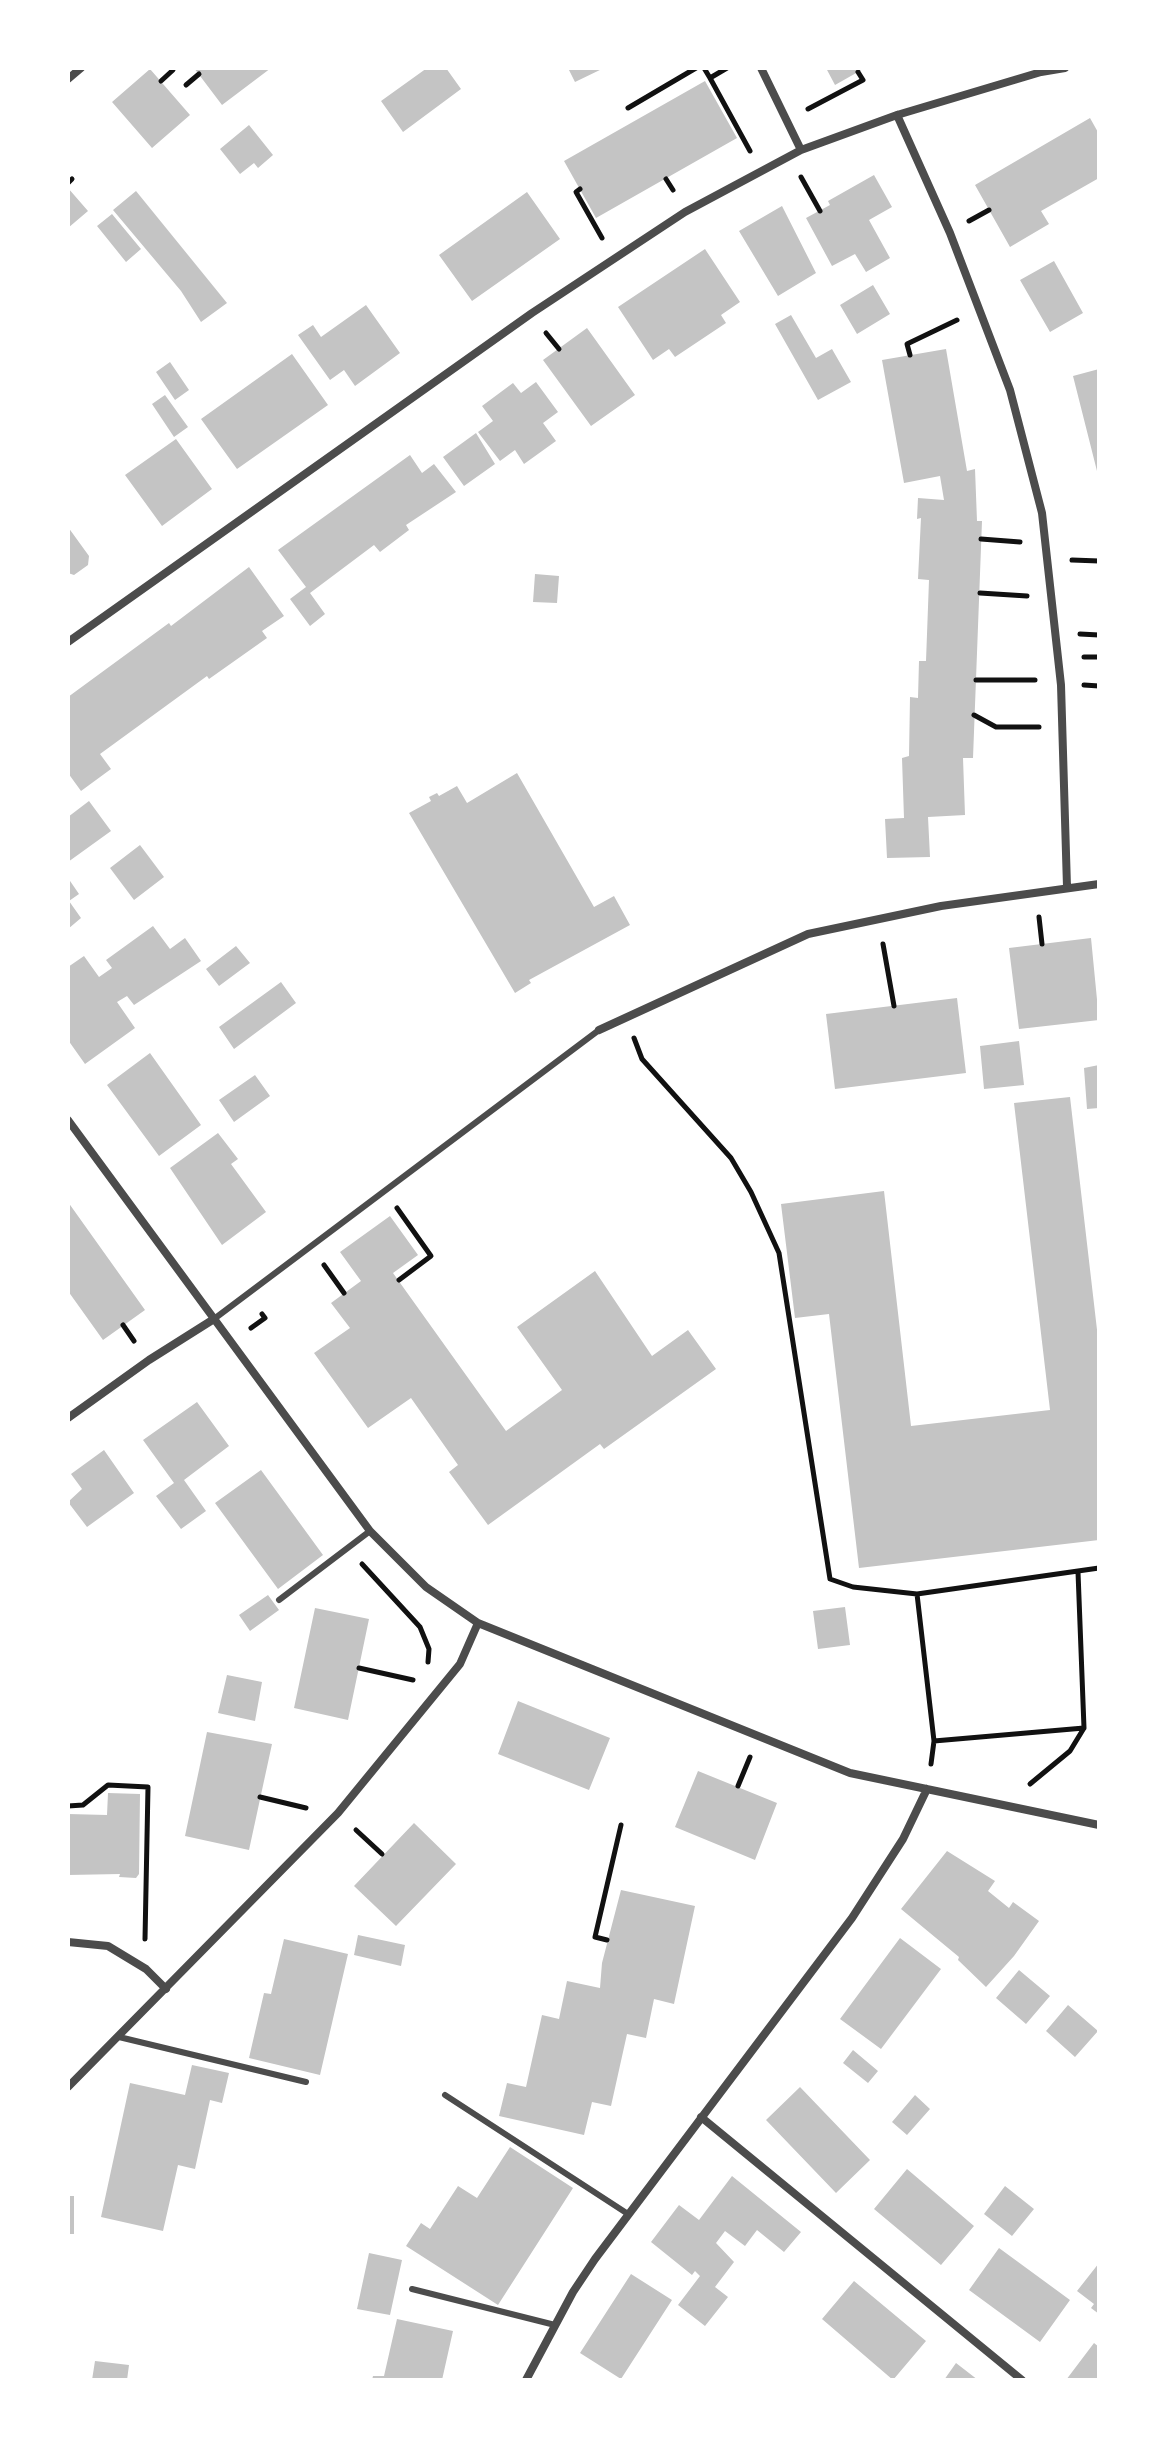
<!DOCTYPE html>
<html>
<head>
<meta charset="utf-8">
<style>
  body { margin:0 }
  #map { position:relative; width:1167px; height:2448px; overflow:hidden; background:#fff; font-family:"Alegreya Sans",sans-serif }
  canvas { display:block }
  .frame { position:absolute; inset:0; border:70px solid #fff; pointer-events:none }
</style>
</head>
<body>
<div id="map">
<canvas width="1167" height="2448"></canvas>
<div class="frame"></div>
</div>
<script>
const ctx = document.querySelector('canvas').getContext('2d');
ctx.lineJoin = 'round';
function paint(path, color) { ctx.fillStyle = color; ctx.fill(path, 'evenodd'); }
const poly = rows => new Path2D(rows.map(r => 'M' + r).join(''));
function trace(path, color, width, dash) { ctx.strokeStyle = color; ctx.lineWidth = width; ctx.lineCap = dash ? 'butt' : 'round'; ctx.setLineDash(dash || []); ctx.stroke(path); }
const building = poly([
  [194,68,271,68,222,105],
  [427,68,446,68,461,89,403,132,381,101],
  [568,68,604,68,575,82],
  [826,68,865,68,835,85],
  [150,69,190,115,152,148,112,102],
  [705,81,737,138,596,218,564,161],
  [1090,118,1099,134,1099,178,1041,211,1049,224,1010,247,975,185],
  [249,125,273,155,258,168,254,163,240,174,220,149],
  [874,175,892,207,869,220,890,258,866,272,855,254,832,266,806,218,830,205,828,201],
  [68,188,88,211,68,228],
  [136,191,227,303,201,322,181,291,113,210],
  [527,192,560,239,472,301,439,255],
  [782,206,816,273,778,296,739,231],
  [112,214,141,249,126,262,97,226],
  [705,249,740,302,721,315,726,323,675,357,669,349,653,360,618,307],
  [1054,261,1083,313,1050,332,1020,280],
  [873,285,890,314,857,334,840,305],
  [366,305,400,353,355,386,344,370,330,380,298,335,313,325,321,337],
  [791,315,816,358,832,349,851,382,818,400,775,324],
  [587,328,635,395,591,426,543,360],
  [946,349,967,471,975,469,977,521,982,521,973,758,963,758,965,815,928,817,930,857,887,858,885,819,904,818,902,758,909,756,910,697,918,698,919,661,926,661,929,580,918,579,921,518,917,519,918,498,944,500,940,476,904,483,882,360],
  [292,354,328,405,237,469,201,419],
  [170,362,189,390,175,400,156,372],
  [1099,369,1099,474,1098,475,1073,376],
  [536,382,558,412,543,423,556,441,524,464,515,450,500,461,478,432,493,421,482,406,513,383,521,393],
  [165,395,188,427,174,437,152,404],
  [476,433,495,464,464,486,443,457],
  [176,439,212,489,162,526,125,475],
  [410,455,422,473,434,464,456,492,406,525,409,530,380,552,374,545,310,593,325,614,310,626,290,599,306,587,278,550],
  [68,527,89,556,88,565,74,575,68,573],
  [249,567,284,616,262,631,267,638,209,679,207,676,100,754,111,769,81,791,68,773,68,697,169,623,171,626],
  [535,574,559,576,557,603,533,602],
  [517,773,594,907,614,896,630,925,529,980,531,983,515,993,409,813,431,801,429,797,437,793,439,796,457,786,467,803],
  [89,801,111,831,68,862,68,817],
  [140,845,164,877,134,900,110,868],
  [68,878,79,894,69,901,81,918,68,929],
  [153,926,170,949,185,938,201,961,134,1005,127,996,117,1002,135,1028,85,1064,68,1040,68,967,84,956,99,977,112,968,106,960],
  [1091,938,1099,1020,1019,1029,1009,948],
  [236,946,250,963,219,986,206,969],
  [281,982,296,1003,234,1049,219,1027],
  [957,998,966,1073,835,1089,826,1014],
  [1019,1041,1024,1085,984,1089,980,1046],
  [150,1053,201,1125,159,1156,107,1085],
  [1099,1065,1099,1108,1087,1109,1084,1068],
  [255,1075,270,1096,234,1122,219,1100],
  [1070,1097,1099,1347,1099,1540,859,1568,829,1314,795,1318,781,1204,884,1191,911,1426,1050,1410,1014,1103],
  [218,1133,238,1159,231,1164,266,1212,222,1245,170,1168],
  [68,1202,145,1310,103,1340,68,1291],
  [390,1216,418,1255,393,1273,506,1431,562,1390,517,1327,595,1271,652,1356,688,1330,716,1369,604,1449,600,1444,488,1525,449,1472,458,1465,411,1398,368,1428,314,1353,350,1328,331,1303,361,1281,340,1252],
  [197,1402,229,1446,184,1480,206,1511,181,1529,156,1496,174,1483,143,1440],
  [104,1450,134,1493,87,1527,68,1502,82,1489,71,1474],
  [261,1470,323,1555,278,1589,215,1503],
  [268,1595,279,1610,250,1631,239,1615],
  [845,1607,850,1645,818,1649,813,1611],
  [315,1608,369,1619,348,1720,294,1708],
  [227,1675,262,1682,255,1721,218,1713],
  [518,1701,610,1738,589,1790,498,1754],
  [207,1732,272,1744,249,1850,185,1836],
  [698,1771,777,1803,755,1860,675,1827],
  [108,1793,140,1794,139,1874,136,1878,119,1877,120,1874,68,1875,68,1814,107,1815],
  [414,1823,456,1864,396,1926,354,1886],
  [947,1851,995,1881,988,1891,1009,1908,1013,1902,1039,1921,1014,1956,986,1987,958,1960,959,1957,901,1909],
  [621,1890,695,1906,674,2004,654,1999,646,2038,627,2034,611,2106,592,2102,584,2135,499,2116,507,2083,526,2087,542,2015,559,2019,567,1981,600,1988,602,1963],
  [358,1935,405,1945,401,1966,354,1955],
  [900,1938,941,1969,881,2049,840,2019],
  [284,1939,348,1954,320,2075,249,2058,264,1993,271,1994],
  [1019,1970,1050,1996,1026,2024,996,1998],
  [1068,2005,1098,2031,1075,2057,1046,2031],
  [853,2050,878,2071,868,2083,843,2063],
  [192,2065,229,2073,222,2103,210,2100,195,2169,178,2165,163,2231,101,2217,130,2083,185,2095],
  [800,2087,870,2160,836,2193,766,2120],
  [915,2095,930,2109,907,2135,892,2122],
  [510,2147,573,2188,498,2305,406,2246,421,2223,430,2229,458,2186,477,2198],
  [907,2169,974,2226,941,2265,874,2209],
  [732,2176,801,2232,784,2252,757,2230,745,2246,725,2231,716,2243,734,2262,715,2287,728,2297,705,2326,678,2305,700,2276,695,2271,692,2275,651,2242,679,2205,699,2220],
  [1005,2186,1034,2209,1012,2236,984,2214],
  [68,2196,74,2196,74,2234,68,2234],
  [999,2248,1070,2300,1040,2342,969,2290],
  [369,2253,402,2260,390,2315,357,2309],
  [1099,2263,1099,2314,1091,2308,1094,2304,1077,2291],
  [631,2274,672,2300,621,2379,580,2353],
  [854,2281,926,2341,893,2380,822,2319],
  [397,2319,453,2331,442,2380,372,2380,373,2376,384,2376],
  [1094,2343,1099,2347,1099,2380,1066,2380],
  [95,2361,129,2365,127,2380,92,2380],
  [956,2363,978,2380,944,2380]
]);
const path = poly([
  [704,68,710,78],
  [727,68,710,78,750,151],
  [161,81,173,70],
  [186,85,199,74],
  [628,108,696,68],
  [808,109,863,80,858,72],
  [801,177,820,211],
  [666,179,673,190],
  [68,183,72,179],
  [580,189,576,192,602,238],
  [969,221,989,210],
  [546,333,559,349],
  [910,355,907,344,957,320],
  [981,539,1020,542],
  [1072,560,1099,561],
  [980,593,1027,596],
  [1080,634,1099,635],
  [1084,657,1099,657],
  [976,680,1035,680],
  [1084,685,1099,686],
  [974,715,996,727,1039,727],
  [1039,917,1042,944],
  [883,944,894,1006],
  [634,1038,642,1059,731,1158,751,1192,779,1253,830,1579,853,1587,917,1594,1099,1568],
  [397,1208,431,1256,399,1280],
  [324,1265,344,1293],
  [123,1325,134,1341],
  [251,1328,265,1318,262,1314],
  [362,1564,420,1627,429,1649,428,1662],
  [917,1594,934,1741,931,1764],
  [359,1668,413,1680],
  [934,1741,1084,1728],
  [1030,1784,1070,1751,1084,1728,1078,1572],
  [738,1786,750,1757],
  [260,1797,306,1808],
  [68,1806,83,1805,108,1785,148,1787,145,1939],
  [356,1830,382,1854],
  [607,1940,595,1937,621,1825]
]);
const service = poly([
  [214,1319,599,1030],
  [279,1600,370,1531],
  [119,2037,306,2082],
  [445,2095,628,2214],
  [412,2289,555,2325]
]);
const minor = poly([
  [761,68,801,150],
  [68,79,81,68],
  [897,115,950,233,1010,390,1042,513,1061,685,1067,887],
  [68,642,532,313,685,212,801,150,897,115,1041,72,1065,68],
  [599,1030,808,934,941,906,1099,884],
  [68,1120,370,1531,426,1587,478,1623,850,1773,1099,1825],
  [68,1418,149,1360,214,1319],
  [68,1942,108,1946,146,1969,166,1989],
  [68,2087,338,1813,460,1664,478,1623],
  [701,2117,1022,2380],
  [526,2380,573,2292,595,2259,852,1918,903,1839,927,1789]
]);
paint(building, '#c4c4c4');
trace(path, '#111', 5);
trace(service, '#4c4c4c', 6);
trace(minor, '#4c4c4c', 8);
</script>
</body>
</html>
